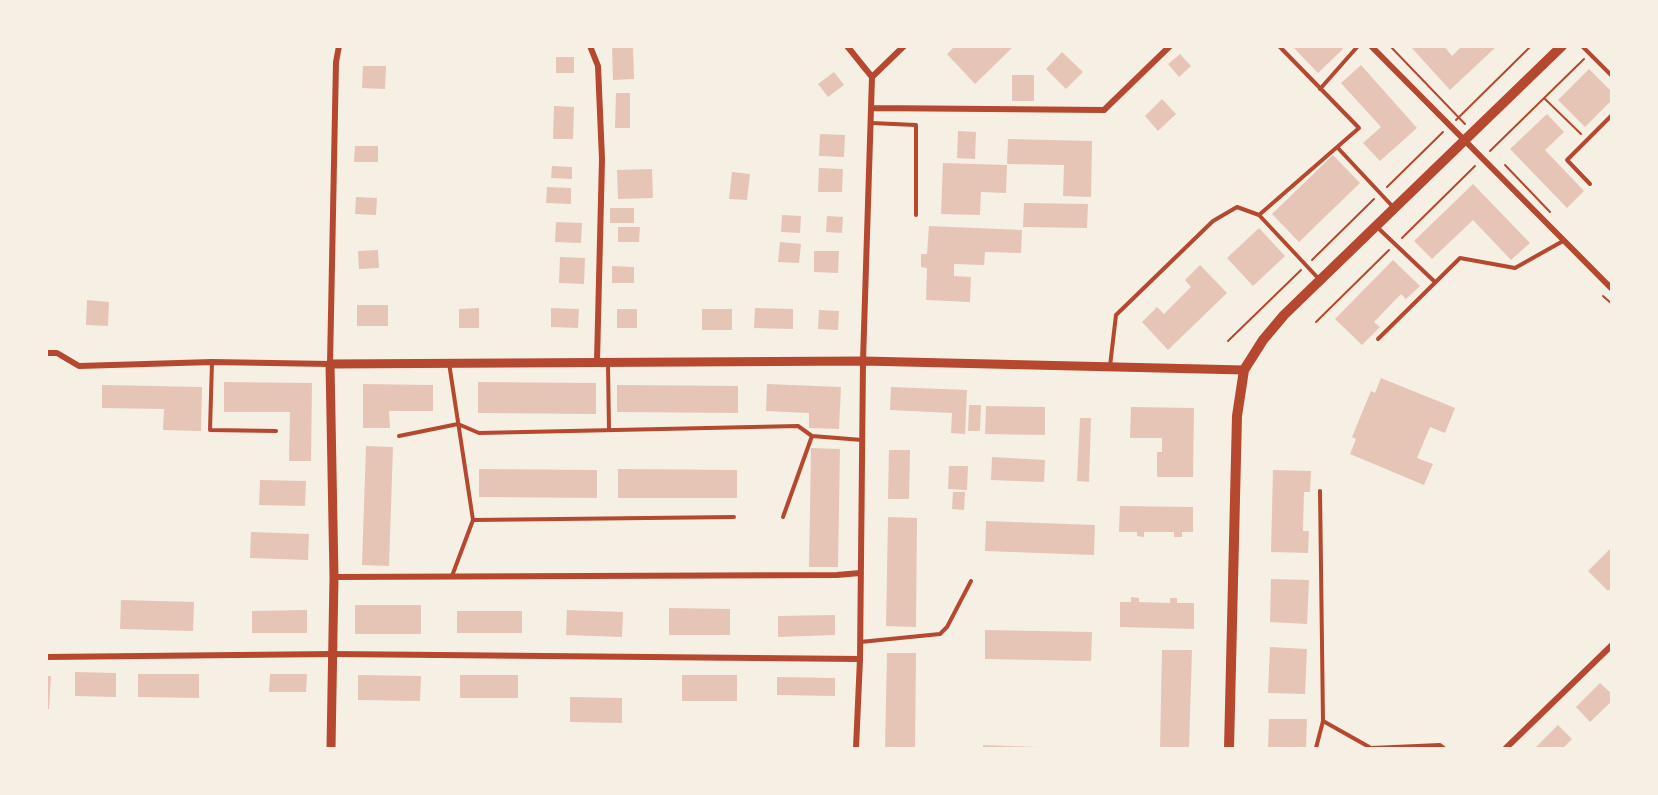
<!DOCTYPE html>
<html>
<head>
<meta charset="utf-8">
<style>
  body { margin:0 }
  #map { position:relative; width:1658px; height:795px; overflow:hidden; background:#f6efe4; font-family:"Fira Sans",sans-serif }
  canvas { display:block }
  .frame { position:absolute; inset:0; border:48px solid #f6efe4; pointer-events:none }
</style>
</head>
<body>
<div id="map">
<canvas width="1658" height="795"></canvas>
<div class="frame"></div>
</div>
<script>
const ctx = document.querySelector('canvas').getContext('2d');
ctx.lineJoin = 'round';
function paint(path, color) { ctx.fillStyle = color; ctx.fill(path, 'evenodd'); }
const poly = rows => new Path2D(rows.map(r => 'M' + r).join(''));
function trace(path, color, width, dash) { ctx.strokeStyle = color; ctx.lineWidth = width; ctx.lineCap = dash ? 'butt' : 'round'; ctx.setLineDash(dash || []); ctx.stroke(path); }
const building = poly([
  [612,46,633,46,634,79,613,80],
  [955,46,1014,46,975,84,947,54],
  [1292,46,1341,46,1343,49,1318,73],
  [1410,46,1444,46,1452,56,1462,46,1497,46,1450,90],
  [1062,52,1083,72,1066,89,1046,69],
  [1180,54,1191,66,1179,77,1168,64],
  [556,57,574,57,574,73,556,73],
  [1361,65,1417,128,1380,161,1363,143,1381,127,1341,83],
  [363,66,386,66,385,89,362,88],
  [1589,69,1612,92,1612,100,1585,127,1558,100],
  [834,72,844,85,828,97,818,84],
  [1012,75,1034,75,1034,101,1012,101],
  [616,93,630,93,630,128,615,128],
  [1162,99,1176,114,1158,131,1145,116],
  [554,106,574,107,573,139,553,139],
  [1547,114,1564,132,1545,150,1584,191,1567,208,1510,149],
  [958,131,976,132,975,159,957,158],
  [820,134,845,135,844,157,819,156],
  [1008,139,1092,141,1091,197,1063,196,1064,165,1007,164],
  [355,146,378,146,378,162,354,162],
  [1333,155,1360,183,1299,242,1272,214],
  [943,163,1007,165,1006,193,981,192,980,215,941,214],
  [552,166,572,167,572,179,551,178],
  [819,168,843,169,842,192,818,192],
  [652,169,653,198,618,199,617,170],
  [732,172,750,174,747,200,729,199],
  [1473,184,1530,243,1511,260,1473,220,1432,259,1414,241],
  [547,187,571,188,571,204,546,203],
  [356,197,377,198,376,215,355,214],
  [1024,203,1088,204,1087,228,1023,227],
  [610,208,634,208,634,223,610,223],
  [782,215,801,216,800,233,781,232],
  [827,216,843,217,842,233,826,232],
  [556,222,582,223,581,243,555,242],
  [929,226,1022,230,1021,253,985,252,984,265,954,264,954,276,971,277,970,302,926,300,927,268,921,267,921,254,927,254],
  [618,227,640,227,639,242,618,242],
  [1259,228,1285,256,1253,286,1227,258],
  [780,242,801,244,799,263,778,262],
  [378,250,379,268,359,269,358,251],
  [814,251,839,251,838,273,814,272],
  [560,257,585,258,584,284,559,283],
  [1393,260,1420,286,1406,299,1401,294,1374,322,1380,327,1362,345,1335,319],
  [1200,265,1227,293,1168,350,1142,322,1157,307,1164,314,1191,287,1185,280],
  [612,266,634,267,634,283,612,283],
  [87,300,109,302,108,326,86,325],
  [357,305,388,305,388,326,357,326],
  [479,308,479,328,459,328,459,309],
  [551,308,579,309,578,328,551,327],
  [755,308,793,309,793,329,754,328],
  [617,309,637,309,637,328,617,328],
  [702,309,732,309,732,330,702,330],
  [819,310,839,311,838,330,818,329],
  [1381,378,1455,408,1445,433,1430,427,1417,458,1433,464,1424,485,1350,454,1356,439,1352,437,1371,391,1375,393],
  [224,382,312,383,311,461,289,461,290,412,224,412],
  [478,382,596,383,596,414,478,413],
  [363,384,433,385,433,411,389,411,390,428,363,428],
  [767,384,841,387,839,429,809,428,809,413,766,411],
  [102,385,202,387,201,431,163,430,164,409,102,408],
  [617,385,738,386,738,413,617,412],
  [891,387,967,390,965,434,951,433,952,413,890,410],
  [969,405,981,405,980,431,968,431],
  [986,406,1045,407,1045,435,985,434],
  [1131,407,1194,408,1193,477,1157,477,1157,452,1162,452,1162,438,1130,438],
  [1080,418,1091,418,1089,482,1077,481],
  [366,446,393,447,389,566,362,565],
  [811,448,840,449,838,567,809,567],
  [889,450,910,450,909,499,888,499],
  [992,457,1045,460,1044,482,991,480],
  [949,466,968,466,967,490,948,489],
  [479,469,597,470,597,498,479,497],
  [618,469,737,470,737,498,618,498],
  [1273,470,1311,471,1310,492,1304,492,1303,531,1309,531,1308,553,1271,552],
  [260,480,306,481,305,506,259,505],
  [953,492,965,492,964,510,952,509],
  [1120,506,1193,507,1193,532,1182,532,1182,537,1174,537,1174,532,1144,532,1144,537,1137,536,1137,532,1119,532],
  [888,517,917,518,916,627,886,626],
  [986,521,1095,525,1094,555,985,551],
  [251,532,309,534,308,560,250,558],
  [1612,547,1612,587,1608,591,1588,571],
  [1271,579,1309,580,1307,624,1270,622],
  [1131,597,1139,598,1139,602,1170,603,1170,598,1177,598,1177,603,1194,603,1194,629,1120,627,1120,602,1131,602],
  [121,600,194,602,193,631,120,629],
  [355,605,421,605,421,634,355,634],
  [669,608,730,609,730,635,669,635],
  [307,610,307,633,252,633,252,611],
  [567,610,623,612,622,637,566,635],
  [457,611,522,611,522,633,457,633],
  [835,615,835,635,778,637,778,616],
  [985,630,1092,632,1091,661,985,659],
  [1270,647,1307,649,1305,694,1268,693],
  [1162,650,1192,650,1189,748,1160,748],
  [887,653,916,653,915,748,885,748],
  [75,672,116,673,116,697,75,696],
  [138,674,199,674,199,698,138,697],
  [270,674,307,674,306,692,269,692],
  [358,675,421,676,420,701,358,700],
  [460,675,518,675,518,698,460,698],
  [682,675,737,675,737,701,682,701],
  [46,676,51,676,49,709,46,709],
  [777,677,835,678,835,696,777,695],
  [1600,683,1612,694,1612,701,1590,722,1576,707],
  [570,697,622,698,622,723,570,722],
  [1269,719,1307,719,1306,748,1268,748],
  [1558,725,1572,739,1563,748,1535,748],
  [983,745,1038,747,1038,748,983,748]
]);
const path = poly([
  [1390,46,1465,124],
  [1544,98,1581,134],
  [1456,120,1531,46],
  [1490,151,1584,59],
  [1505,165,1550,212],
  [1387,187,1443,132],
  [1402,238,1475,166],
  [1312,260,1374,199],
  [1603,296,1612,304],
  [1316,322,1389,250],
  [1228,341,1301,270]
]);
const service = poly([
  [1582,46,1612,76],
  [1320,89,1358,46],
  [871,123,916,125,916,215],
  [1337,147,1394,208],
  [1590,184,1567,160,1612,115],
  [1259,215,1318,278],
  [1377,227,1435,282],
  [1378,339,1460,258,1515,268,1563,241],
  [212,362,210,430,276,431],
  [449,363,473,520,452,576],
  [608,364,609,430],
  [1110,366,1116,315,1213,221,1237,207,1259,215,1359,128,1279,46],
  [399,436,458,424,479,433,798,426,812,436,862,440],
  [783,517,812,436],
  [473,520,734,517],
  [860,642,940,634,947,627,971,581],
  [1323,721,1371,748],
  [1316,748,1323,721,1320,491],
  [1371,748,1440,745,1444,748]
]);
const minor = poly([
  [590,46,598,66,602,159,597,361],
  [847,46,872,77],
  [1371,46,1612,289],
  [871,108,1104,110,1170,46],
  [46,353,57,353,79,366,212,362,330,364,336,62,339,46],
  [334,577,837,575,860,573],
  [46,657,333,654,860,659],
  [856,748,860,659,863,361,872,77,904,46],
  [1506,748,1612,645]
]);
const tertiary = poly([
  [331,748,334,577,330,364,863,361,1244,370]
]);
const secondary = poly([
  [1229,748,1237,416,1244,370,1263,340,1284,315,1562,46]
]);
paint(building, '#e6c5b7');
trace(path, '#b5482f', 2);
trace(service, '#b5482f', 4);
trace(minor, '#b5482f', 6);
trace(tertiary, '#b5482f', 9);
trace(secondary, '#b5482f', 10);
</script>
</body>
</html>
